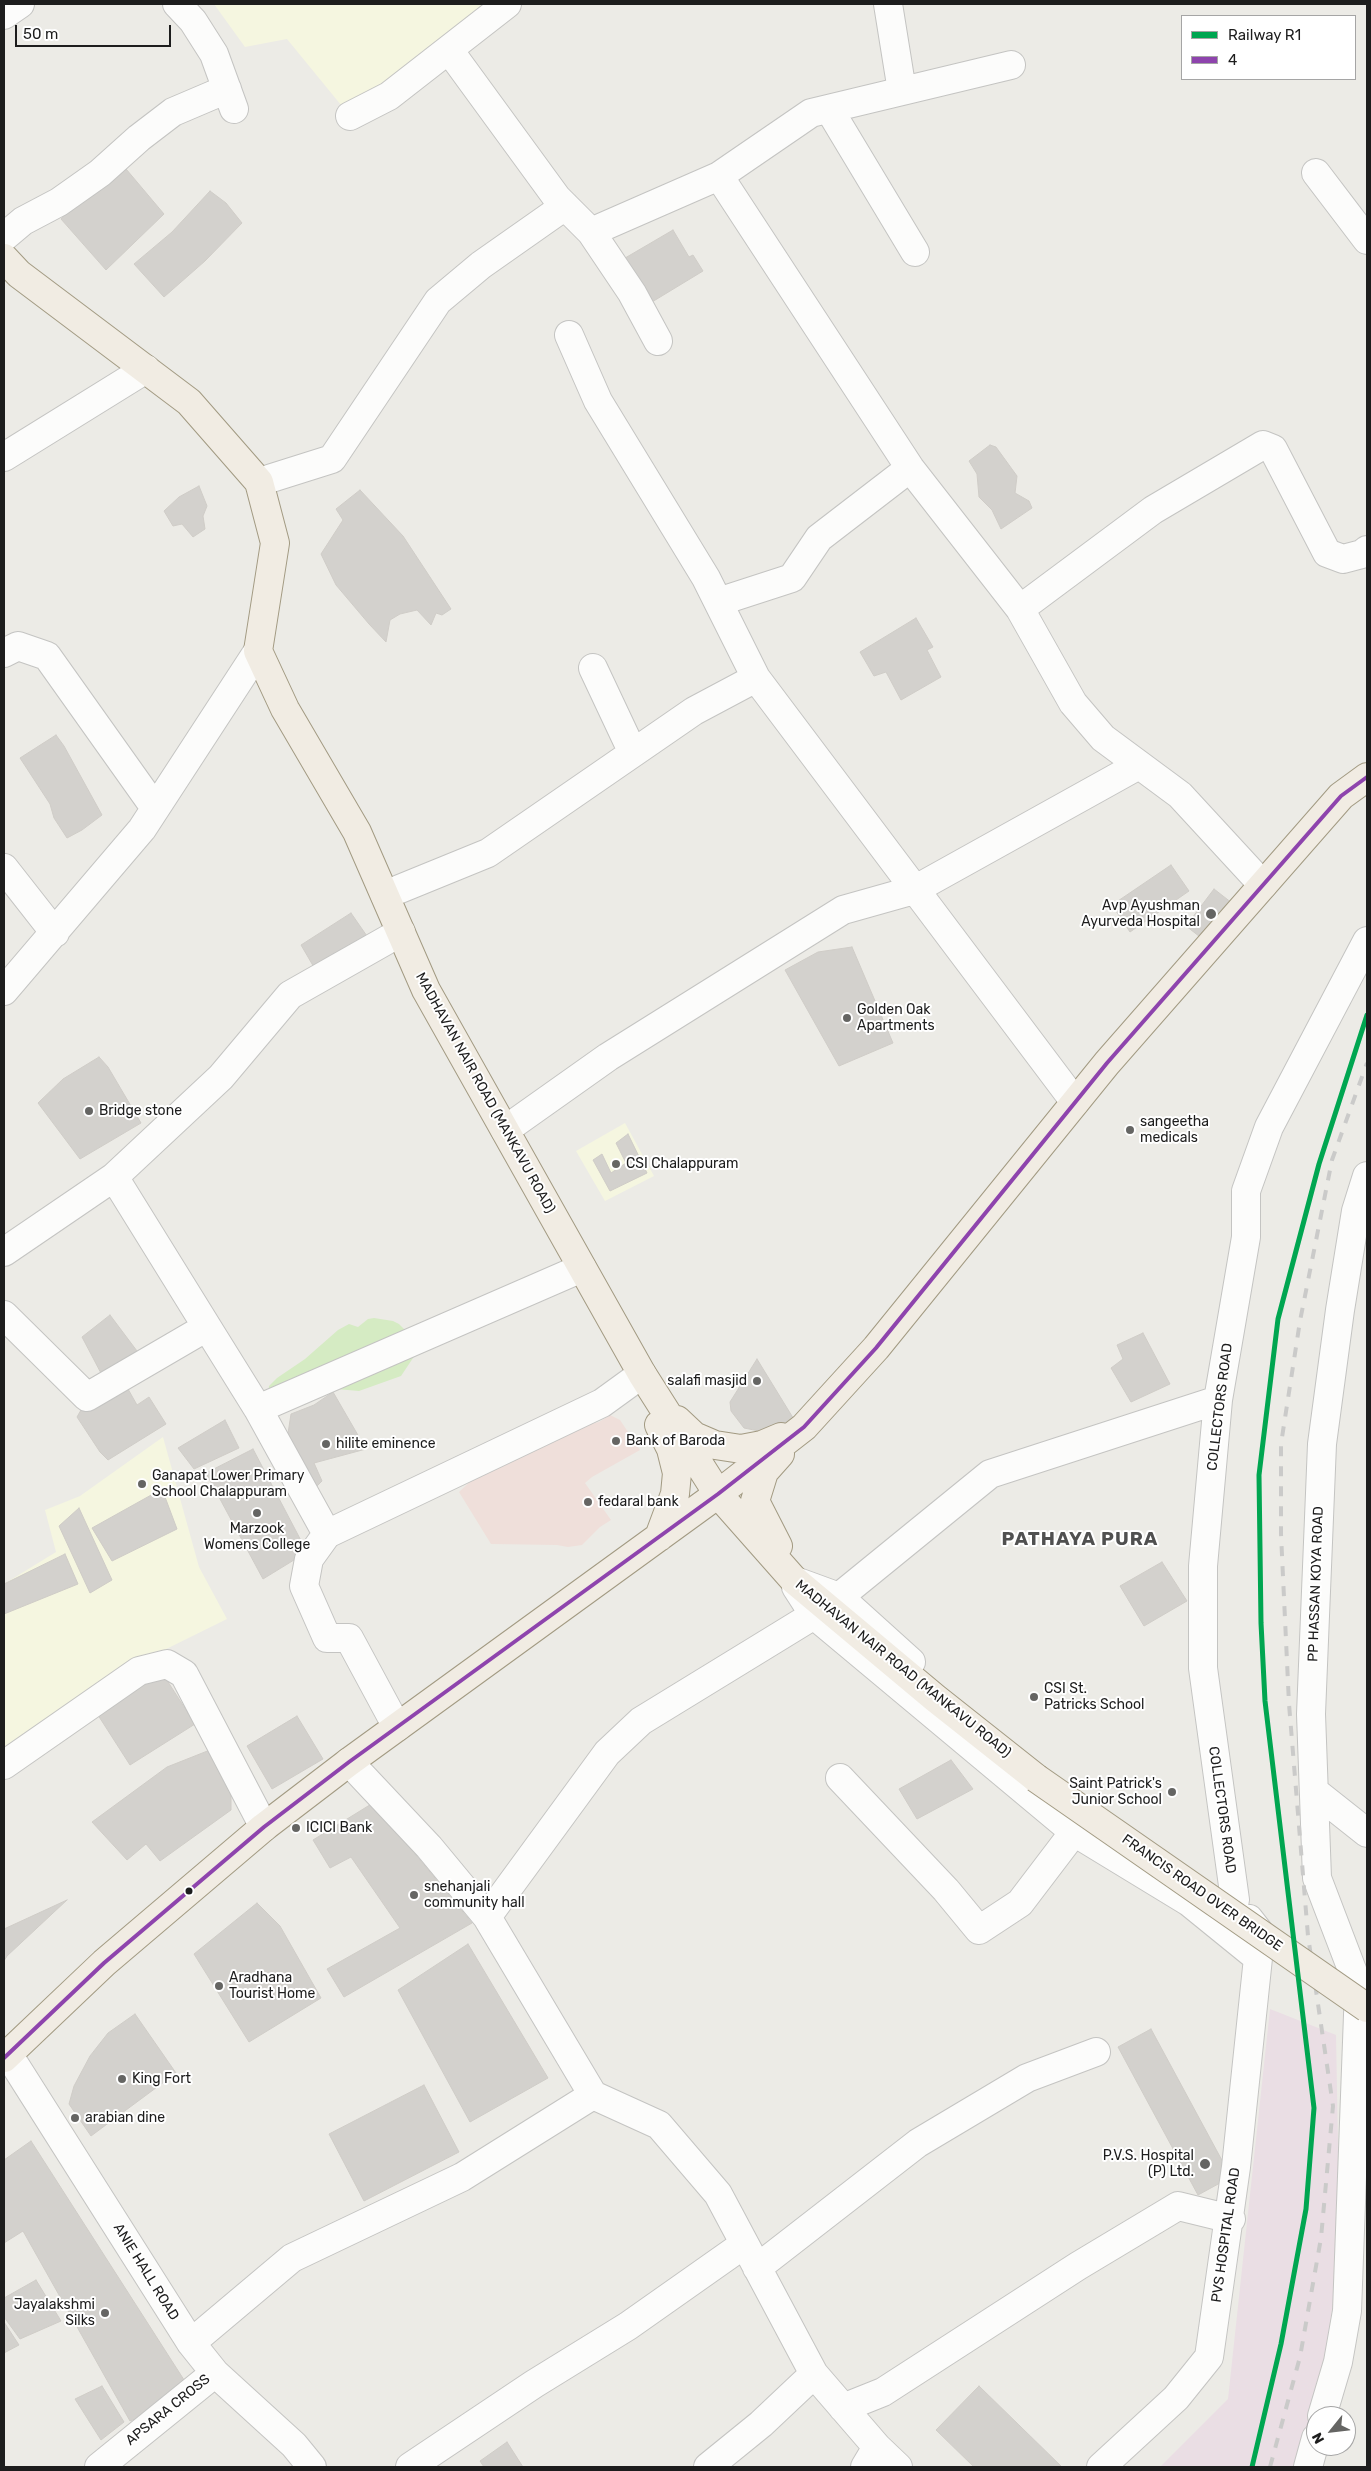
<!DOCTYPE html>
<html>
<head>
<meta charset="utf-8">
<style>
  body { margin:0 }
  #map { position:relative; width:1371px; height:2471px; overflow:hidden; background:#ecebe6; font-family:Rubik,sans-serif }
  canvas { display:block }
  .frame { position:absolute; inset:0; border:5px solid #1d1d1d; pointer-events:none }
  .legend { position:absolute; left:1181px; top:15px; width:175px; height:65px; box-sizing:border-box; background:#fff; border:1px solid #a5a5a5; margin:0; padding:6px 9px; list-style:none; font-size:15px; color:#1d1d1d }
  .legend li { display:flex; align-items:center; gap:10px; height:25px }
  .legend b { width:25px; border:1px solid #a5a5a5 }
  .north { position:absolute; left:1306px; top:2406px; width:50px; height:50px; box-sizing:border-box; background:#fff; border:1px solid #a5a5a5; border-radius:50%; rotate:241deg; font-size:14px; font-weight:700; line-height:20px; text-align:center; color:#1d1d1d }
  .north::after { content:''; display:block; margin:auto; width:18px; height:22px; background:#656563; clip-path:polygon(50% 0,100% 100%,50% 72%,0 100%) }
  .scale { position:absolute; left:15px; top:25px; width:156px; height:22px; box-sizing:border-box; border:2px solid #1d1d1d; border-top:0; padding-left:6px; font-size:15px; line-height:18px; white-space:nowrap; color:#1d1d1d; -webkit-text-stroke:4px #fff; paint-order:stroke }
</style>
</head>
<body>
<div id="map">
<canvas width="1371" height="2471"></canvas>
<div class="frame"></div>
<ul class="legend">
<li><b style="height:6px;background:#00a651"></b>Railway R1</li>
<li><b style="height:6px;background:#8e44ad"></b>4</li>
</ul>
<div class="north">N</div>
<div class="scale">50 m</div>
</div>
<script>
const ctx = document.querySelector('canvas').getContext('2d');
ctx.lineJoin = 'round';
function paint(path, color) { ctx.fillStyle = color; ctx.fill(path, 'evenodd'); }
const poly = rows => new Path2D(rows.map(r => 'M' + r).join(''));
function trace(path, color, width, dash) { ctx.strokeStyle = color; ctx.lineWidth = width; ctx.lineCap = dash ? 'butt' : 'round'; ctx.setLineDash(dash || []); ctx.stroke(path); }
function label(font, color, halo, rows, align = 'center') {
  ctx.font = font + ' Rubik,sans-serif'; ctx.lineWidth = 4; ctx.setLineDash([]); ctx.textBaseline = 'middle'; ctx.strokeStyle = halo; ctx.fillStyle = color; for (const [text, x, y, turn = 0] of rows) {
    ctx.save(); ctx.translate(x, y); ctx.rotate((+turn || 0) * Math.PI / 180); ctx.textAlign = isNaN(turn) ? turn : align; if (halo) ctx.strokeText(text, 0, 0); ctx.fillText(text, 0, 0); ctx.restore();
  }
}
const commercial = poly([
  [610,1415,620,1420,640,1450,592,1477,585,1483,611,1520,600,1527,582,1545,568,1547,557,1545,491,1544,459,1492,475,1477,568,1429,599,1422]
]);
const industrial = poly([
  [1270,2009,1336,2035,1340,2253,1323,2373,1296,2467,1160,2467,1228,2399]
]);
const education = poly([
  [214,4,490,4,350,116,287,39,245,47],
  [625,1123,654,1176,605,1201,576,1151],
  [163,1437,199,1567,227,1619,148,1658,4,1751,4,1584,56,1552,45,1510,80,1496]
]);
const grass = poly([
  [374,1318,393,1321,399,1324,407,1332,419,1349,401,1376,359,1391,336,1389,304,1405,268,1395,269,1386,277,1378,305,1359,338,1330,349,1324,358,1327,368,1319]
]);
const building = poly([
  [121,163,164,214,106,270,61,219,121,163],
  [210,191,226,203,242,223,205,261,164,297,134,264,172,232,210,191],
  [673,230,689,257,693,255,703,271,647,305,620,261,673,230],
  [990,445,996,447,1017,476,1015,493,1029,501,1032,508,1001,529,992,510,979,497,977,474,969,461,990,445],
  [199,486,207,506,203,516,205,529,193,537,182,524,173,526,164,511,179,497,199,486],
  [360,490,403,536,451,609,442,615,436,613,431,625,417,610,400,614,390,620,386,642,369,624,336,585,321,554,343,520,336,509,360,490],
  [916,618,933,647,927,650,941,677,901,700,886,672,874,676,860,652,916,618],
  [56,735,64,746,102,815,82,830,67,838,54,818,50,804,20,758,56,735],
  [1171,865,1189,891,1130,932,1112,905,1171,865],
  [1214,889,1232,903,1204,940,1186,926,1214,889],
  [351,913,369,939,315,969,301,945,351,913],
  [852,947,893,1043,839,1066,785,970,818,952,852,947],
  [99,1057,108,1067,141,1123,80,1159,38,1103,63,1079,99,1057],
  [628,1134,647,1173,610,1191,593,1160,602,1154,611,1173,626,1163,616,1143,628,1134],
  [110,1315,137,1351,103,1377,82,1337,110,1315],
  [1143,1333,1170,1384,1131,1402,1111,1368,1123,1359,1117,1345,1143,1333],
  [757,1359,795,1421,774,1434,744,1428,731,1411,730,1402,757,1359],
  [128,1389,137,1405,149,1397,166,1424,108,1460,100,1452,77,1417,81,1410,111,1391,128,1389],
  [333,1392,366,1449,314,1463,322,1481,309,1494,287,1440,291,1414,314,1405,333,1392],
  [225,1420,239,1448,194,1469,178,1448,225,1420],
  [253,1449,307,1552,263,1579,206,1473,253,1449],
  [162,1489,177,1529,112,1561,92,1528,162,1489],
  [79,1508,112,1580,90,1593,59,1526,79,1508],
  [65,1554,78,1584,4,1614,4,1584,65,1554],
  [1162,1562,1187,1601,1144,1626,1120,1586,1162,1562],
  [161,1671,195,1724,130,1765,96,1712,161,1671],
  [297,1716,323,1759,272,1789,247,1746,297,1716],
  [215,1748,231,1780,231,1810,160,1861,146,1844,127,1860,92,1822,167,1767,215,1748],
  [951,1760,973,1789,917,1819,899,1789,951,1760],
  [373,1803,472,1923,344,1997,327,1969,400,1928,351,1857,330,1868,313,1840,373,1803],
  [67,1900,7,1956,4,1961,4,1929,67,1900],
  [257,1903,280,1926,321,1998,249,2042,194,1954,257,1903],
  [468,1944,548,2078,470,2122,398,1990,468,1944],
  [135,2014,176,2073,91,2136,69,2104,74,2086,90,2056,108,2033,135,2014],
  [1151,2029,1231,2177,1198,2195,1118,2047,1151,2029],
  [424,2085,459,2152,364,2201,329,2134,424,2085],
  [31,2141,186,2383,148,2417,137,2418,130,2421,23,2231,4,2243,4,2160,31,2141],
  [36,2280,61,2321,20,2339,4,2317,4,2298,36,2280],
  [4,2322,19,2345,4,2353,4,2322],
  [102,2386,124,2422,101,2440,75,2399,102,2386],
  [979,2386,1062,2467,974,2467,936,2430,979,2386],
  [507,2442,523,2467,484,2467,480,2461,507,2442]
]);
const minor = poly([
  [177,4,193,21,214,54,234,109],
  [888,4,902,91],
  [4,15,20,4],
  [449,50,557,198,591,232,632,293,658,341],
  [829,109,915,252],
  [350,116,389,96,507,4],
  [1316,173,1367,240],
  [719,176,910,468,1020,609,1073,703,1103,738,1180,795,1263,885],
  [591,232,719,176,811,113,1011,65],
  [4,237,23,221,59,202,100,173,139,138,173,112,227,89],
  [569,335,598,401,706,578,718,602,792,578,819,538,910,468],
  [4,457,146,369],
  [259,482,332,459,438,301,481,265,565,206],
  [718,602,756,678,1075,1102],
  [1020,609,1153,510,1263,445,1273,449,1327,553,1343,559,1362,554,1367,550],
  [4,653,18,646,47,656,155,808],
  [593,668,633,753],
  [4,868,55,933],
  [385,895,488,853,694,711,756,678],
  [4,991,142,829,258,651],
  [505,1130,608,1057,843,910,914,890,1139,765],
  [114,1177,207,1327],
  [4,1252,114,1177,221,1077,290,995,401,932],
  [4,1315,87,1397,207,1327,258,1409,582,1268],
  [258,1409,327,1534,602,1403,642,1374],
  [327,1534,309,1559,304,1586,327,1638,349,1638,397,1727],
  [798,1582,839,1597,911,1662],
  [796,1587,814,1615,1074,1832,1189,1902,1258,1958],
  [839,1597,990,1474,1218,1400],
  [349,1762,429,1847,487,1917,593,2095,659,2125,718,2194,814,2374,877,2447,898,2467],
  [4,1765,139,1671,167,1664,184,1674,264,1827],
  [840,1778,946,1890,979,1930,1020,1903,1074,1832],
  [1314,1791,1367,1833],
  [1235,1900,1203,1668,1203,1566,1218,1400,1246,1237,1246,1191,1269,1127,1367,941],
  [487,1917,607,1753,641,1721,814,1615],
  [8,2054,191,2343,215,2373,294,2445,312,2467],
  [757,2268,918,2143,1027,2078,1096,2052],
  [191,2343,292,2258,462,2177,593,2095],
  [843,2408,883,2392,1078,2266,1178,2206,1231,2219],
  [1322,2416,1338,2362,1347,2311,1359,1988,1317,1878,1311,1714,1322,1444,1340,1310,1356,1211,1367,1176],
  [99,2467,215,2373],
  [410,2467,534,2384,628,2326,743,2245],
  [708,2467,761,2424,814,2374],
  [865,2467,877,2447],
  [1101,2467,1176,2398,1209,2357,1236,2167,1258,1958,1263,1937,1249,1919],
  [1308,2467,1316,2438]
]);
const major = poly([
  [4,258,19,274,189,402,259,482,275,543,258,651,285,709,357,832,426,990,642,1374,718,1494,794,1580,935,1698,1036,1778],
  [677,1420,694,1436,715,1445,741,1449,762,1445,781,1437],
  [659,1537,675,1494,677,1473,671,1449,659,1425],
  [778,1546,755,1501,764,1472,780,1454],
  [4,2058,104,1963,264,1827,349,1762,718,1494,804,1427,876,1348,1107,1063,1341,796,1367,777]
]);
const rail = poly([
  [1270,2467,1300,2357,1321,2238,1333,2106,1308,1936,1289,1704,1281,1534,1281,1444,1300,1321,1332,1160,1367,1063]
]);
const majorBridge = poly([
  [1036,1778,1367,2008]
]);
const bus1 = poly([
  [4,2058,104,1963,264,1827,349,1762,718,1494,804,1427,876,1348,1107,1063,1341,796,1367,777]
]);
const rail1 = poly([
  [1252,2467,1281,2344,1306,2209,1314,2108,1265,1701,1261,1623,1259,1475,1278,1319,1319,1164,1367,1015]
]);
const markers = [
  [1211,914,6,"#656563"],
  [847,1018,5,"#656563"],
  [89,1111,5,"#656563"],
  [1130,1130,5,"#656563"],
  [616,1164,5,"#656563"],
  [757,1381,5,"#656563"],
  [616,1441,5,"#656563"],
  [326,1444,5,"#656563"],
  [142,1484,5,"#656563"],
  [588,1502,5,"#656563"],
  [257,1513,5,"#656563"],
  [1034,1697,5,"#656563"],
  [1172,1792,5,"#656563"],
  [296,1828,5,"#656563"],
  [189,1891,4.5,"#1d1d1d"],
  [414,1895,5,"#656563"],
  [219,1986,5,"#656563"],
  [122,2079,5,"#656563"],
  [75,2118,5,"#656563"],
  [1205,2164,6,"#656563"],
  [105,2313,5,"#656563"]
];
const poiNames = [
  ["Avp Ayushman",1200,906,"right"],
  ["Ayurveda Hospital",1200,922,"right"],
  ["Golden Oak",857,1010],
  ["Apartments",857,1026],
  ["Bridge stone",99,1111],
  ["sangeetha",1140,1122],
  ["medicals",1140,1138],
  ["CSI Chalappuram",626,1164],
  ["salafi masjid",747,1381,"right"],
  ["Bank of Baroda",626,1441],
  ["hilite eminence",336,1444],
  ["Ganapat Lower Primary",152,1476],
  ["School Chalappuram",152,1492],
  ["fedaral bank",598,1502],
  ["Marzook",257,1529,"center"],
  ["Womens College",257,1545,"center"],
  ["CSI St.",1044,1689],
  ["Patricks School",1044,1705],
  ["Saint Patrick's",1162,1784,"right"],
  ["Junior School",1162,1800,"right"],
  ["ICICI Bank",306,1828],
  ["snehanjali",424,1887],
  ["community hall",424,1903],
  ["Aradhana",229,1978],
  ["Tourist Home",229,1994],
  ["King Fort",132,2079],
  ["arabian dine",85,2118],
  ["P.V.S. Hospital",1194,2156,"right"],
  ["(P) Ltd.",1194,2172,"right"],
  ["Jayalakshmi",95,2305,"right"],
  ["Silks",95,2321,"right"]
];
const streetNames = [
  ["MADHAVAN NAIR ROAD (MANKAVU ROAD)",485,1093,61],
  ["COLLECTORS ROAD",1220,1407,-83],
  ["PP HASSAN KOYA ROAD",1316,1584,-88],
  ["MADHAVAN NAIR ROAD (MANKAVU ROAD)",903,1669,39],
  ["COLLECTORS ROAD",1222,1810,82],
  ["FRANCIS ROAD OVER BRIDGE",1202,1893,35],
  ["PVS HOSPITAL ROAD",1226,2235,-82],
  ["ANIE HALL ROAD",146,2272,58],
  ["APSARA CROSS",168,2410,-39]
];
const districtNames = [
  ["PATHAYA PURA",1080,1540]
];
paint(commercial, '#efdfda');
paint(industrial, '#eadee4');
paint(education, '#f5f6e0');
paint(grass, '#d5ebc3');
paint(building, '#d3d1cd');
trace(building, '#cfccc7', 1);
trace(minor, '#c4c4c2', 30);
trace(major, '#a29a82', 30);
trace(minor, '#fcfcfb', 28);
trace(major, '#f1ece3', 28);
trace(rail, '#cacac9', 4, [10, 10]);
trace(majorBridge, '#a29a82', 30, []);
trace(majorBridge, '#f1ece3', 28);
trace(bus1, '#8e44ad', 4);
trace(rail1, '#00a651', 5);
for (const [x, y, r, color] of markers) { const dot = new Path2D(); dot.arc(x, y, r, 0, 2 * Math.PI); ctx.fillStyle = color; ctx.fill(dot); trace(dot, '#fff', 2); }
label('14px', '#1d1d1d', '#fff', poiNames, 'left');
label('14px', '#1d1d1d', '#fff', streetNames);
ctx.letterSpacing = '1px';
label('bold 19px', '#505050', '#fff', districtNames);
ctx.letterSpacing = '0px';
</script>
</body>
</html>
